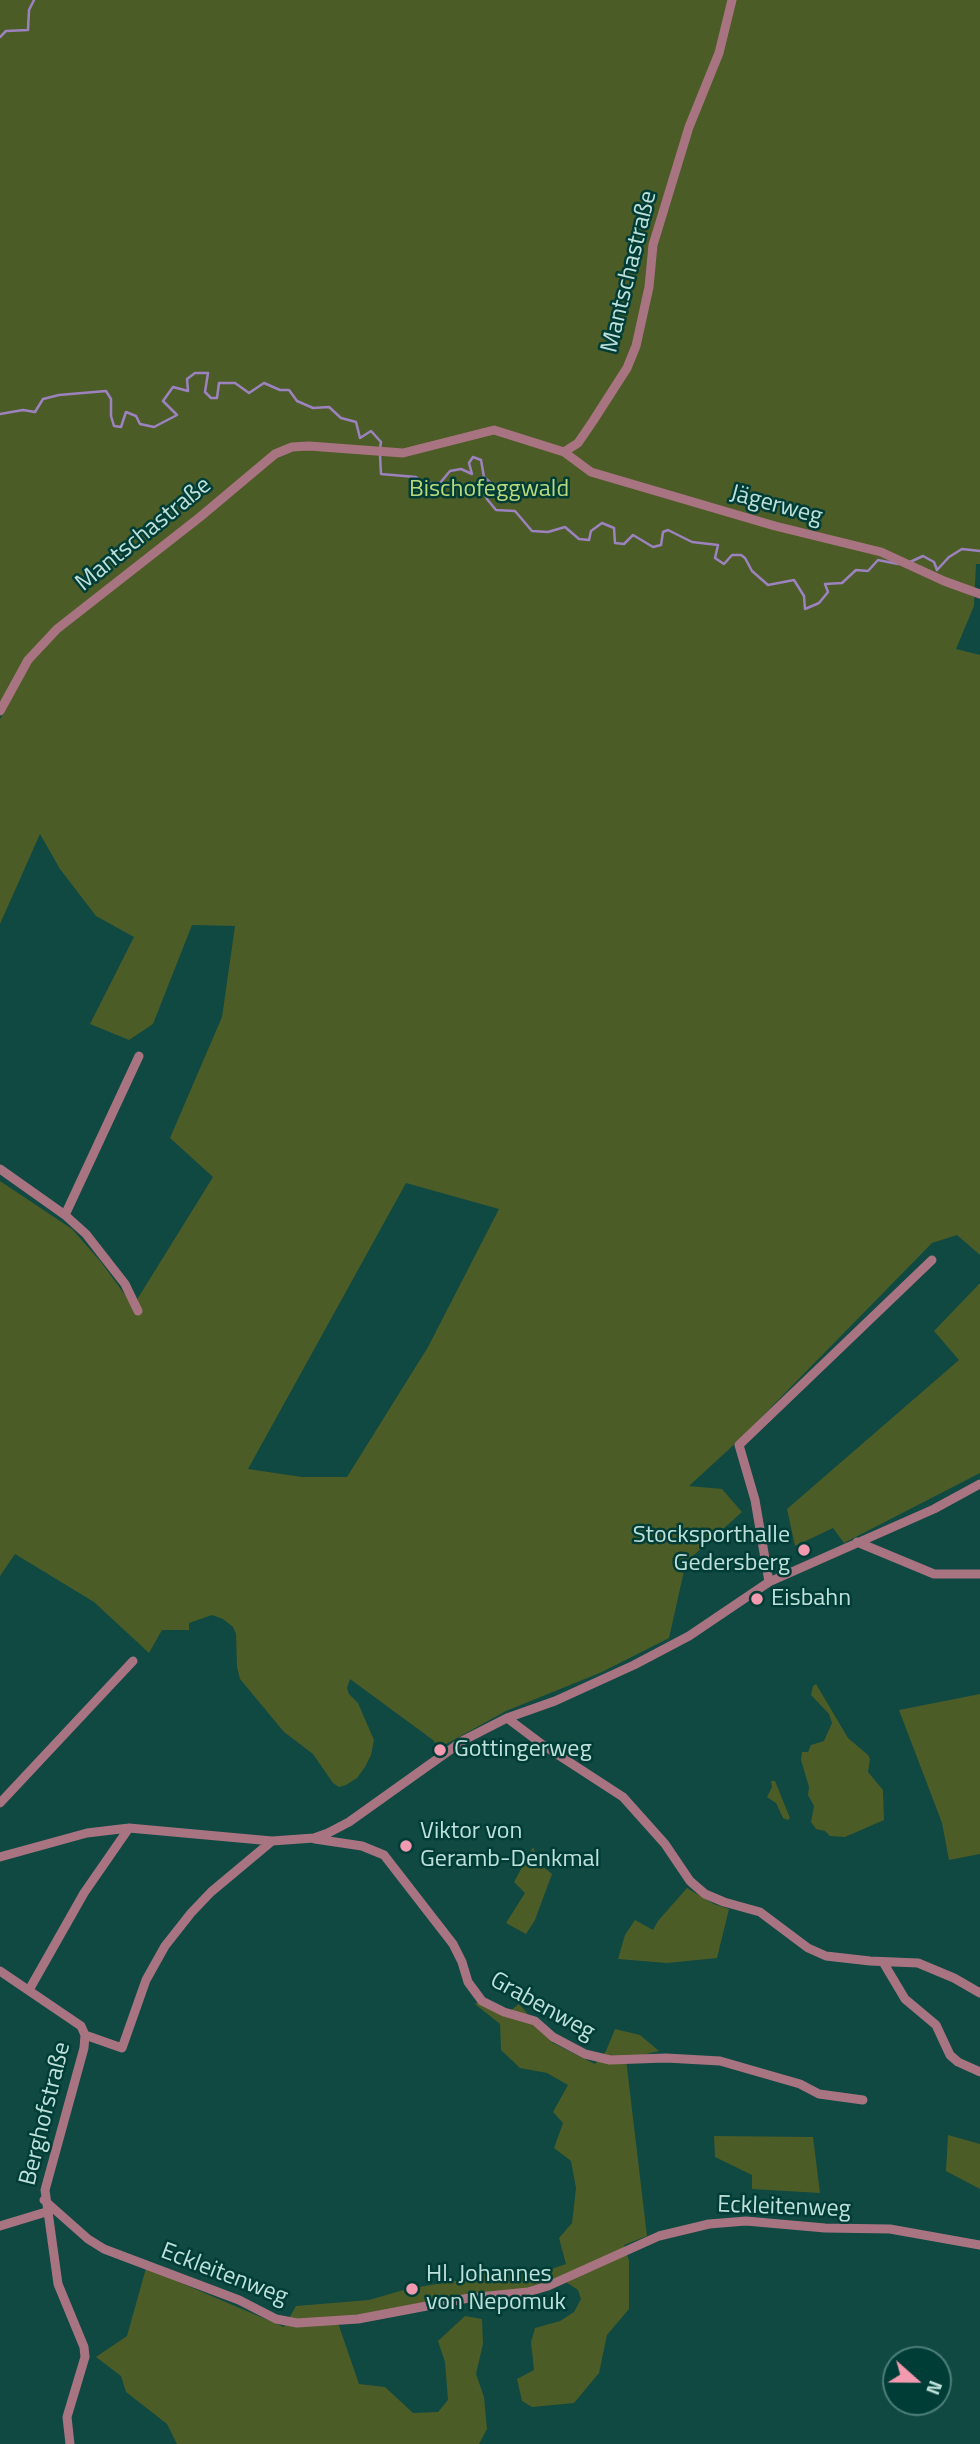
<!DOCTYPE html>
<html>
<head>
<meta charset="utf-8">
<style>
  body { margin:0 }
  #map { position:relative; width:980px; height:2444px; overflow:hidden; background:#104842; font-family:"Titillium Web",sans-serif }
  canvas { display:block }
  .north { position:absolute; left:882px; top:2346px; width:70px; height:70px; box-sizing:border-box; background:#003d37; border:2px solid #4c7e78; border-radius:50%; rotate:111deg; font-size:19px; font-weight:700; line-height:28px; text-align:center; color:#bee0da }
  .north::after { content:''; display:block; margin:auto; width:24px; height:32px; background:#f29ab0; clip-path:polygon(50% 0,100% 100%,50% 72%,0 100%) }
</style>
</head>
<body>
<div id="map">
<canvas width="980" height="2444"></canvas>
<div class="north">N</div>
</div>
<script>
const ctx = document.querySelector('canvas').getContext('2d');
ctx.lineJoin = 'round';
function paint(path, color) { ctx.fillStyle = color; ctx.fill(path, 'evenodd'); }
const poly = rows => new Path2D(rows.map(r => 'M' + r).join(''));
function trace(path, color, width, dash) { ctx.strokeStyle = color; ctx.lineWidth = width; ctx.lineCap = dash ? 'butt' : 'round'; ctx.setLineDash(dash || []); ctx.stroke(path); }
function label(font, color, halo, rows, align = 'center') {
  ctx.font = font + ' "Titillium Web",sans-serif'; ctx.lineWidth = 5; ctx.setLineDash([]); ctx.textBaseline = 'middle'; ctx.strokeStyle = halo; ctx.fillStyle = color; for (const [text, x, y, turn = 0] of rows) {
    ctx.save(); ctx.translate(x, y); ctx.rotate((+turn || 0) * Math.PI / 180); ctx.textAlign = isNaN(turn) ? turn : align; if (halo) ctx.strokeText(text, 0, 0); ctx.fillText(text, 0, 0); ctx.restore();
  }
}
const green = poly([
  [0,0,980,0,980,564,976,564,974,606,956,649,980,655,980,1255,957,1235,932,1243,739,1440,689,1486,722,1489,742,1512,686,1562,669,1638,602,1672,506,1711,439,1748,433,1740,350,1679,347,1688,349,1694,358,1703,374,1740,371,1755,365,1767,357,1778,346,1785,339,1787,333,1783,313,1754,284,1732,240,1679,237,1667,236,1634,233,1627,223,1619,212,1615,189,1623,189,1630,162,1630,149,1653,94,1602,15,1554,0,1576,0,1181,72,1229,101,1262,136,1310,138,1298,213,1177,170,1138,222,1017,235,926,192,925,153,1024,129,1040,90,1024,134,937,96,916,60,869,40,834,0,924,0,719,4,712,0,710],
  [406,1183,499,1209,428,1347,347,1477,302,1477,248,1469],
  [980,1283,980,1473,844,1543,833,1528,795,1546,787,1509,959,1360,934,1331],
  [816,1684,848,1738,868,1755,870,1759,868,1772,883,1790,884,1820,845,1837,830,1836,825,1831,816,1829,811,1822,814,1806,808,1795,809,1787,801,1760,802,1752,808,1752,811,1745,824,1741,832,1723,829,1714,811,1695,813,1686],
  [980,1694,980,1854,949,1860,942,1823,899,1710],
  [771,1781,775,1781,790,1818,788,1820,783,1818,776,1803,767,1797,772,1787],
  [533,1847,540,1864,552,1874,535,1920,526,1934,506,1923,525,1893,514,1882],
  [687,1888,714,1904,729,1909,717,1958,667,1963,618,1959,625,1935,635,1920,653,1930,658,1921],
  [478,2002,506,2014,519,2004,553,2043,595,2064,606,2051,615,2029,640,2035,659,2051,626,2059,647,2236,624,2245,629,2261,629,2309,607,2335,599,2373,574,2403,532,2407,522,2401,517,2379,534,2370,531,2342,535,2328,560,2321,574,2312,581,2299,578,2290,566,2282,531,2296,445,2303,338,2323,359,2384,385,2387,413,2413,438,2412,448,2400,445,2362,438,2341,465,2316,482,2319,483,2344,476,2374,484,2397,487,2429,479,2444,177,2444,167,2424,126,2392,121,2376,96,2357,127,2336,146,2268,284,2327,296,2306,369,2300,407,2289,461,2280,490,2270,534,2275,566,2264,559,2238,572,2223,576,2188,571,2161,554,2148,563,2123,553,2112,568,2085,547,2073,520,2068,501,2050,500,2024,475,2004],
  [948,2135,980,2144,980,2189,946,2171],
  [714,2136,813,2137,820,2193,752,2189,752,2175,715,2157]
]);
const stream = poly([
  [0,37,6,31,28,30,29,10,34,0],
  [0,414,23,410,35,412,43,399,59,395,106,391,111,399,111,416,114,426,121,427,126,412,136,416,140,424,154,427,177,415,163,401,173,387,188,391,187,379,195,373,208,373,205,392,211,398,217,398,219,383,235,383,249,393,264,383,280,390,289,390,297,401,313,408,329,407,341,418,356,422,360,438,371,431,381,442,380,448],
  [380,455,381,474,416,477,423,483,440,483,450,471,461,469,472,474,469,463,473,457,481,460,484,477,491,483,483,489,487,499,496,510,515,511,532,531,548,532,565,527,579,539,589,540,591,531,602,523,614,528,615,543,624,544,633,535,653,547,661,545,663,532,668,530,692,542,718,545,715,558,724,564,732,555,741,555,745,558,752,571,768,585,794,580,804,596,805,609,819,603,828,592,825,584,842,583,856,570,868,571,878,560,898,564],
  [910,562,923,556,934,562,937,570,949,557,962,549,980,551]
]);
const street = poly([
  [564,452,578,443,593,421,627,368,636,346,649,287,653,245,689,127,719,53,732,0],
  [0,711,28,660,57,629,200,517,275,454,292,447,309,446,403,453,494,430,564,452,591,472,775,526,881,552,944,581,980,594],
  [0,1169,65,1215,86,1234,125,1284,138,1311],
  [65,1215,139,1056],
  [857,1542,934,1574,980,1574],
  [769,1582,755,1500,739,1445,932,1260],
  [507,1718,543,1745,623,1797,665,1844,690,1881,705,1894,724,1902,760,1912,808,1948,826,1956,870,1961,918,1963,954,1978,980,1993],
  [0,1803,133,1661],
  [315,1839,362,1846,384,1855,453,1944,462,1962,468,1982,482,2001,504,2012,535,2021,553,2037,585,2054,610,2060,666,2058,720,2061,800,2084,819,2094,863,2100],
  [0,1857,87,1833,129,1828,272,1841,314,1838,328,1833,349,1822,464,1740,507,1718,555,1701,634,1665,689,1636,769,1582,934,1509,980,1484],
  [883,1962,905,1999,936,2025,950,2055,958,2062,980,2072],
  [0,1971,81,2026,85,2035,84,2048,45,2190,58,2284,84,2347,85,2357,67,2417,70,2444],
  [29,1990,84,1893,129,1828],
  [85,2035,122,2048,146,1980,165,1946,191,1913,211,1892,272,1841],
  [44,2200,88,2239,104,2249,239,2300,276,2319,297,2323,358,2319,469,2298,528,2292,548,2286,659,2236,709,2224,746,2221,825,2228,890,2229,980,2245],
  [0,2226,46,2212]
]);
const markers = [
  [804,1550,7,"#f29ab0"],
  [757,1599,7,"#f29ab0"],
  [440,1750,7,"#f29ab0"],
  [406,1846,7,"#f29ab0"],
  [412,2289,7,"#f29ab0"]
];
const streetNames = [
  ["Mantschastraße",630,272,-76],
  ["Jägerweg",776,506,15],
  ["Mantschastraße",144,535,-39],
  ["Grabenweg",542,2007,29],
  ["Berghofstraße",46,2114,-76],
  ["Eckleitenweg",784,2208,2],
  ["Eckleitenweg",224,2275,21]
];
const parkNames = [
  ["Bischofeggwald",489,490]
];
const poiNames = [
  ["Stocksporthalle",790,1536,"right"],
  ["Gedersberg",790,1564,"right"],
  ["Eisbahn",771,1599],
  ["Gottingerweg",454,1750],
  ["Viktor von",420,1832],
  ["Geramb-Denkmal",420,1860],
  ["Hl. Johannes",426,2275],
  ["von Nepomuk",426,2303]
];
paint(green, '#4c5c27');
trace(stream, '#9c82be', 2.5);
trace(street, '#a97481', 9);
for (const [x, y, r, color] of markers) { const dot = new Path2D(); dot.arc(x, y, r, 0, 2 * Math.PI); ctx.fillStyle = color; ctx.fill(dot); trace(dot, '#003d37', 2.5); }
label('24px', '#bee0da', '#003d37', streetNames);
label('24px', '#bad87c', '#003d37', parkNames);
label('24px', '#bee0da', '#003d37', poiNames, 'left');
</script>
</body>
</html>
